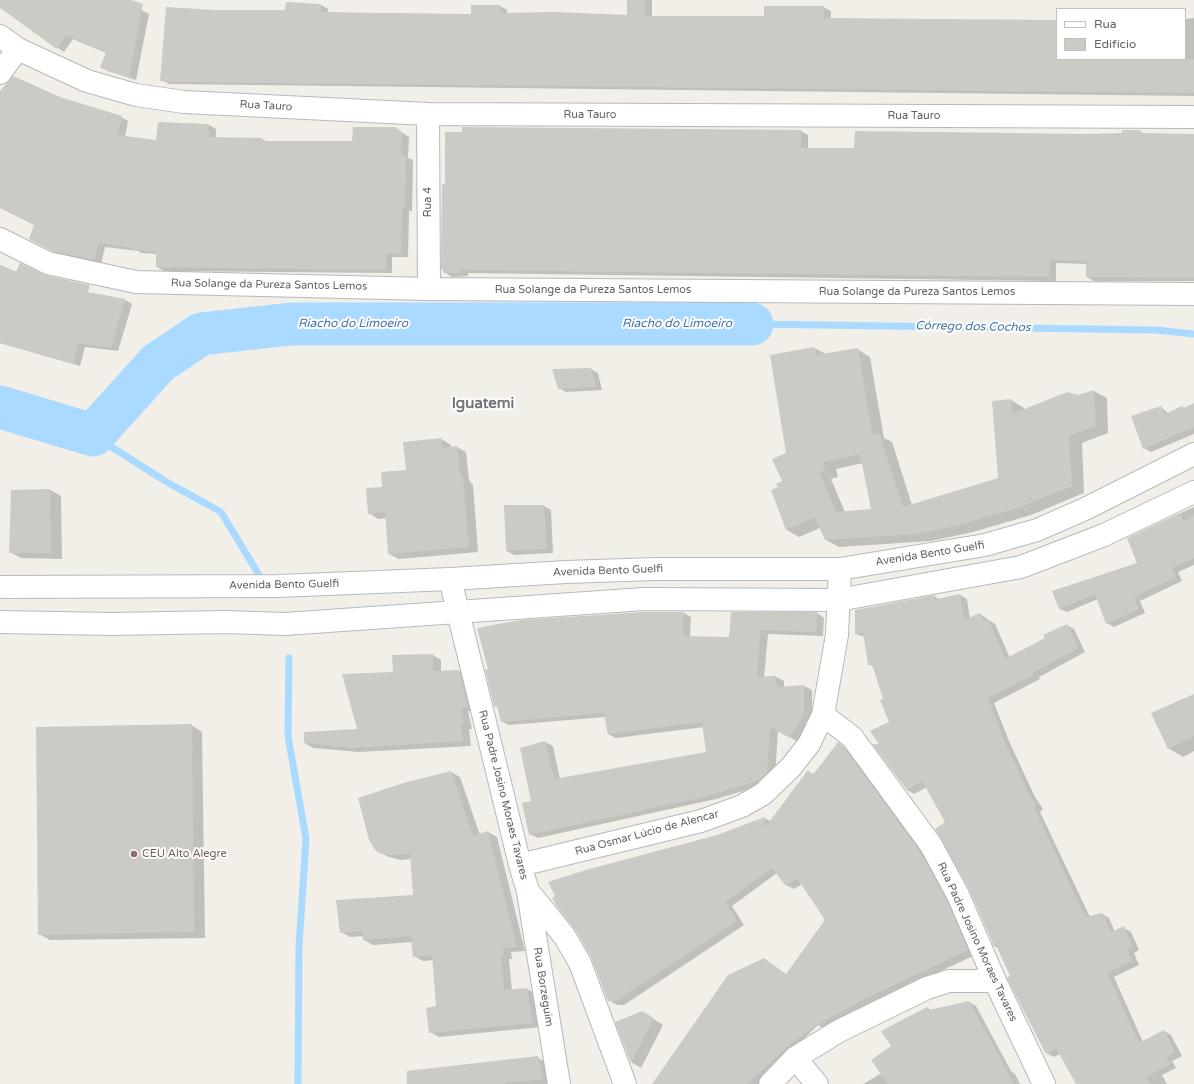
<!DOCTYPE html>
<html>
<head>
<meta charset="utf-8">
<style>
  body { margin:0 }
  #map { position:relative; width:1194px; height:1084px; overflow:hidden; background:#f1efe8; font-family:"Varela Round",sans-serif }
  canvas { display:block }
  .legend { position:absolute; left:1056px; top:8px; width:130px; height:52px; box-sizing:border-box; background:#fff; border:1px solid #bfc1c3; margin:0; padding:5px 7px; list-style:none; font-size:12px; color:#5f6368 }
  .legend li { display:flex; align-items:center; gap:8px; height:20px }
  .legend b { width:20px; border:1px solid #bfc1c3 }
</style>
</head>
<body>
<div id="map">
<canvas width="1194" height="1084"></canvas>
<ul class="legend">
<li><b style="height:5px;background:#fff"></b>Rua</li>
<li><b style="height:11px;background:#cccac5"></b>Edifício</li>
</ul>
</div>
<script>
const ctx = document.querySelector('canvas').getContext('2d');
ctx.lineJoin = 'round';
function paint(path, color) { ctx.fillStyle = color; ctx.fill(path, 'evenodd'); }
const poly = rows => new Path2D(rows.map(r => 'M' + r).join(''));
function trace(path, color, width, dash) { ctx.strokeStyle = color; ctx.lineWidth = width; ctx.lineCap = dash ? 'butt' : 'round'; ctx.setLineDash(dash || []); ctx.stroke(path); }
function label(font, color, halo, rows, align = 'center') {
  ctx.font = font + ' "Varela Round",sans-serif'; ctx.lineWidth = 4; ctx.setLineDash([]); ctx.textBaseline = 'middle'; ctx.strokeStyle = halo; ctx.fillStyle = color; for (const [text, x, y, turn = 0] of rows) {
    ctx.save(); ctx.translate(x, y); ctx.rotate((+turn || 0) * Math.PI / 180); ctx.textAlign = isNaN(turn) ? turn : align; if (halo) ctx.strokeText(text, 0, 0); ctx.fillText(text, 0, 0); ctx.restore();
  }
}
const shadow = poly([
  [0,0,120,0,149,14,136,80,108,71,101,67,106,53,73,39,64,52,58,48,0,7],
  [628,0,652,0,652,17,765,17,823,7,831,11,831,19,1057,21,1057,59,1185,59,1185,19,1194,18,1194,96,169,84,162,80,216,11,286,12,287,4,321,5,328,9,328,13,472,14,472,6,500,6,507,10,507,14,628,16],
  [0,95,59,98,121,117,128,121,125,137,157,141,209,125,216,129,216,138,262,139,267,142,353,142,395,128,409,137,408,158,413,160,412,211,409,211,408,257,392,257,392,273,164,271,157,267,157,254,141,253,138,251,105,247,101,264,60,255,37,243,35,225,0,208],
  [801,131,808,135,808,149,855,149,1087,135,1123,134,1139,131,1145,134,1194,135,1194,281,1094,281,1087,277,1087,264,1056,263,1056,281,468,273,468,276,452,277,444,272],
  [0,265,74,296,125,300,132,304,118,351,85,347,80,366,0,343],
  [814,348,826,354,857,349,870,357,884,438,892,442,912,505,999,479,993,402,1011,400,1024,408,1024,410,1094,391,1107,398,1108,433,1082,443,1084,493,1031,515,973,532,931,541,839,547,826,540,820,528,799,537,787,530,779,488,783,482,787,454,771,356],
  [863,463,872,510,845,512,831,479,838,477,836,469],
  [591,369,598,373,602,390,566,392,559,388],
  [1194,404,1194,434,1151,452,1144,448,1161,407,1169,414],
  [441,439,451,445,451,448,457,447,466,452,469,480,473,485,478,552,399,559,389,554,386,518,378,519,369,513,383,488,407,471],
  [50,490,61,496,62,559,21,558,10,552,12,491],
  [505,506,544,506,551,510,553,553,514,555,507,551],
  [1194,507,1194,565,1178,572,1182,581,1140,601,1145,613,1114,627,1107,623,1098,599,1067,612,1060,609,1053,592,1138,563,1128,538],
  [960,595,967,599,970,619,980,614,995,624,1010,658,1046,639,1067,625,1074,629,1085,652,1039,677,1040,679,994,703,1009,741,1035,797,1043,809,1040,812,1090,917,1102,914,1109,918,1115,932,1124,928,1131,932,1139,950,1134,953,1139,965,1114,977,1143,1042,1164,1031,1171,1035,1182,1056,1172,1061,1176,1068,1162,1075,1167,1084,1077,1084,1060,1054,1054,1057,1046,1053,998,948,994,946,947,823,927,787,914,794,907,790,881,745,891,722,874,667,869,664,865,637,856,634,934,596,940,600],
  [684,613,691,617,690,637,730,638,817,613,824,618,823,636,768,634,764,678,776,677,784,681,784,688,804,686,812,690,812,719,798,742,778,730,775,777,767,784,716,799,538,838,530,834,532,802,545,742,553,746,560,779,708,752,704,727,616,738,608,734,605,717,509,725,501,721,498,707,495,706],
  [433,655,441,660,441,672,459,671,468,676,476,711,468,711,472,729,469,729,471,746,359,752,313,748,305,743,358,730,394,673],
  [1194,695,1194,751,1183,757,1168,748],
  [191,725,202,732,205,938,50,940,39,934],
  [838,743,850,751,928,857,975,955,872,1003,824,1029,818,1025,758,1084,654,1084,764,959,787,975,826,920,802,884,794,889,786,885,777,873,732,906,744,925,624,1005,617,1005,609,1000,718,836,765,818,771,822,808,771,814,775],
  [451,772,460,777,480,835,488,832,497,837,525,951,511,952,512,959,509,959,512,991,527,989,536,994,541,1027,439,1037,430,1032,437,1007,434,960,423,961,414,956,413,942,373,945,364,940,364,936,350,937,341,932,414,896,411,859,401,860,389,857,379,852,370,840],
  [969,1002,976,1006,1011,1071,1015,1074,1020,1084,863,1084,882,1073,892,1046,927,1008,931,1010],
  [642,1012,663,1025,641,1068,631,1062,617,1023],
  [538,1058,545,1062,549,1084,419,1084]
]);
const stream = poly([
  [752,324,1156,330,1194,334],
  [93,435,165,481,221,512,259,575],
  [289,658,288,736,306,839,299,946,298,1084]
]);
const river = poly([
  [0,407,93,435,158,363,201,334,291,324,752,324]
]);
const building = poly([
  [0,0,131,0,143,4,129,77,100,68,106,52,66,35,57,49,0,8],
  [627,0,645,0,645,16,764,16,764,6,824,6,824,18,1056,20,1057,59,1194,59,1194,93,177,82,160,81,166,7,216,10,285,10,286,2,321,4,321,12,448,14,471,14,471,5,500,5,501,13,555,12,627,15],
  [13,76,60,97,122,116,118,135,156,140,158,122,209,124,209,137,262,138,262,141,352,141,353,127,395,127,402,132,401,155,406,155,405,208,402,208,401,254,386,254,386,270,355,270,156,267,156,252,133,250,133,248,98,243,95,260,52,251,29,239,34,225,0,208,0,91],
  [462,127,801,130,801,148,854,148,855,131,1087,134,1122,133,1122,130,1140,130,1140,133,1194,134,1194,278,1086,277,1086,261,1050,260,1049,277,461,270,461,273,444,273,441,268,442,184,445,184,445,132,462,132],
  [20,263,45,275,90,285,88,292,125,299,111,348,78,343,73,363,0,343,0,265,16,272],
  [814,347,816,355,858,348,872,435,879,434,903,507,998,478,992,401,1011,399,1012,414,1067,392,1078,395,1094,390,1096,426,1069,436,1072,486,1018,508,959,525,917,534,825,540,815,517,786,530,771,490,778,487,776,484,782,481,772,459,786,453,770,355],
  [860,454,871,509,836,512,819,472,825,470,823,462],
  [591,368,596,387,558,389,552,369],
  [1194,403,1194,427,1143,449,1131,416,1161,406,1164,415,1182,406,1184,408],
  [442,438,443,448,457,446,460,473,463,479,469,547,388,554,385,512,368,514,366,488,382,487,381,472,406,470,403,442],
  [50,489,51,553,9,553,11,490],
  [504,505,544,505,547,549,506,551],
  [1180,513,1184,522,1194,515,1194,558,1172,568,1176,577,1134,597,1139,609,1106,624,1095,594,1059,609,1052,591,1137,563,1127,538],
  [960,594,964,620,980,613,983,621,988,619,1005,659,1045,638,1043,635,1067,624,1079,648,1032,673,1033,675,988,698,1002,736,1028,792,1036,804,1034,807,1085,917,1102,913,1111,932,1124,926,1132,946,1127,949,1132,961,1107,973,1139,1043,1164,1030,1175,1052,1166,1057,1170,1064,1146,1077,1151,1084,1076,1084,1056,1048,1046,1054,1007,978,1010,976,996,945,994,946,969,889,935,829,945,822,922,781,907,790,872,744,879,744,870,731,889,722,880,700,883,699,872,664,868,665,863,632,855,634,855,610,935,595,933,600],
  [644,612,684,612,683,636,729,637,731,612,817,612,816,632,760,630,757,677,776,676,777,687,804,685,804,714,790,738,770,727,767,772,760,780,708,796,529,835,522,803,531,801,520,748,545,741,554,779,706,752,702,722,608,734,604,713,501,722,497,706,494,706,485,669,488,669,477,628,521,620],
  [433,654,433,671,459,670,468,707,461,707,464,725,461,725,463,741,350,748,304,743,304,732,357,729,342,674,393,672,392,655],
  [1194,694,1194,736,1168,749,1151,713],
  [192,724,194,932,38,935,36,727],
  [838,742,843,746,920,852,947,900,968,950,864,999,817,1025,795,1040,747,1084,652,1084,728,975,764,958,786,974,825,920,797,878,786,886,772,868,725,902,737,921,616,1001,608,1001,591,957,576,931,557,907,552,898,555,896,548,882,586,870,717,835,765,817,764,829,808,770,812,776],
  [451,771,473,836,488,831,517,947,503,948,504,954,501,955,504,990,527,988,533,1023,429,1033,426,1008,436,1006,432,955,413,957,411,936,363,940,362,931,340,933,336,900,413,895,410,854,391,855,379,853,375,850,369,840,358,798,407,782],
  [969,1001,1014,1084,888,1084,871,1060,891,1046,881,1031,927,1007,929,1010],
  [642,1011,654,1018,631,1063,615,1022],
  [538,1056,543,1079,499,1084,407,1084,407,1071]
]);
const minor = poly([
  [0,36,18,49,87,81,136,95,184,102,428,114,1194,117],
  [0,73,18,49],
  [428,114,429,289],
  [0,239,48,263,136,282,429,289,1194,294],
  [450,579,520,865,528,891,565,937,580,963,625,1084],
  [823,715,852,737,931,845,958,895,995,981,1044,1084],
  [520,865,701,821,742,806,763,794,791,767,809,744,823,715,837,635,840,569],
  [528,892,559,1084],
  [795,1058,817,1084],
  [770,1084,795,1058,839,1031,927,988,949,981,995,981]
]);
const secondary = poly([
  [0,587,279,586,450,579,566,572,655,569,840,569,985,545,1037,530,1085,509,1194,454],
  [0,622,112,624,225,622,285,624,644,599,838,600,1021,567,1104,535,1194,492]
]);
const markers = [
  [134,854,4,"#8d6e63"]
];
const streetNames = [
  ["Rua Tauro",266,106,3],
  ["Rua Tauro",590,115],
  ["Rua Tauro",914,116],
  ["Rua 4",428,202,-90],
  ["Rua Solange da Pureza Santos Lemos",269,285,1],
  ["Rua Solange da Pureza Santos Lemos",593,290],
  ["Rua Solange da Pureza Santos Lemos",917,292],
  ["Avenida Bento Guelfi",930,554,-9],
  ["Avenida Bento Guelfi",608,571,-2],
  ["Avenida Bento Guelfi",284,585,-1],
  ["Rua Padre Josino Moraes Tavares",503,795,76],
  ["Rua Osmar Lúcio de Alencar",647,833,-15],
  ["Rua Padre Josino Moraes Tavares",977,942,65],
  ["Rua Borzeguim",543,987,81]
];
const educationNames = [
  ["CEU Alto Alegre",142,854]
];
const waterNames = [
  ["Riacho do Limoeiro",353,324],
  ["Riacho do Limoeiro",677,324],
  ["Córrego dos Cochos",973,327,1]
];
const districtNames = [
  ["Iguatemi",483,404]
];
paint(shadow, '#0003');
trace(stream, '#aadaff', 7);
trace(river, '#aadaff', 43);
paint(building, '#cccac5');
trace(minor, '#b5b8bc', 24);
trace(secondary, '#b6babf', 24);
trace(minor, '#fff', 22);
trace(secondary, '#fff', 22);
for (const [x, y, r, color] of markers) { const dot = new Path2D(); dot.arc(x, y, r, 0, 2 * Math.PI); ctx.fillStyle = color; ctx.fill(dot); trace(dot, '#fff', 1.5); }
label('11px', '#5f6368', '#fff', streetNames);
label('11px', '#785e54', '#fff', educationNames, 'left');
label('italic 12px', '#4174aa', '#fff', waterNames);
label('bold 15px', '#70757a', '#fff', districtNames);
</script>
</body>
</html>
